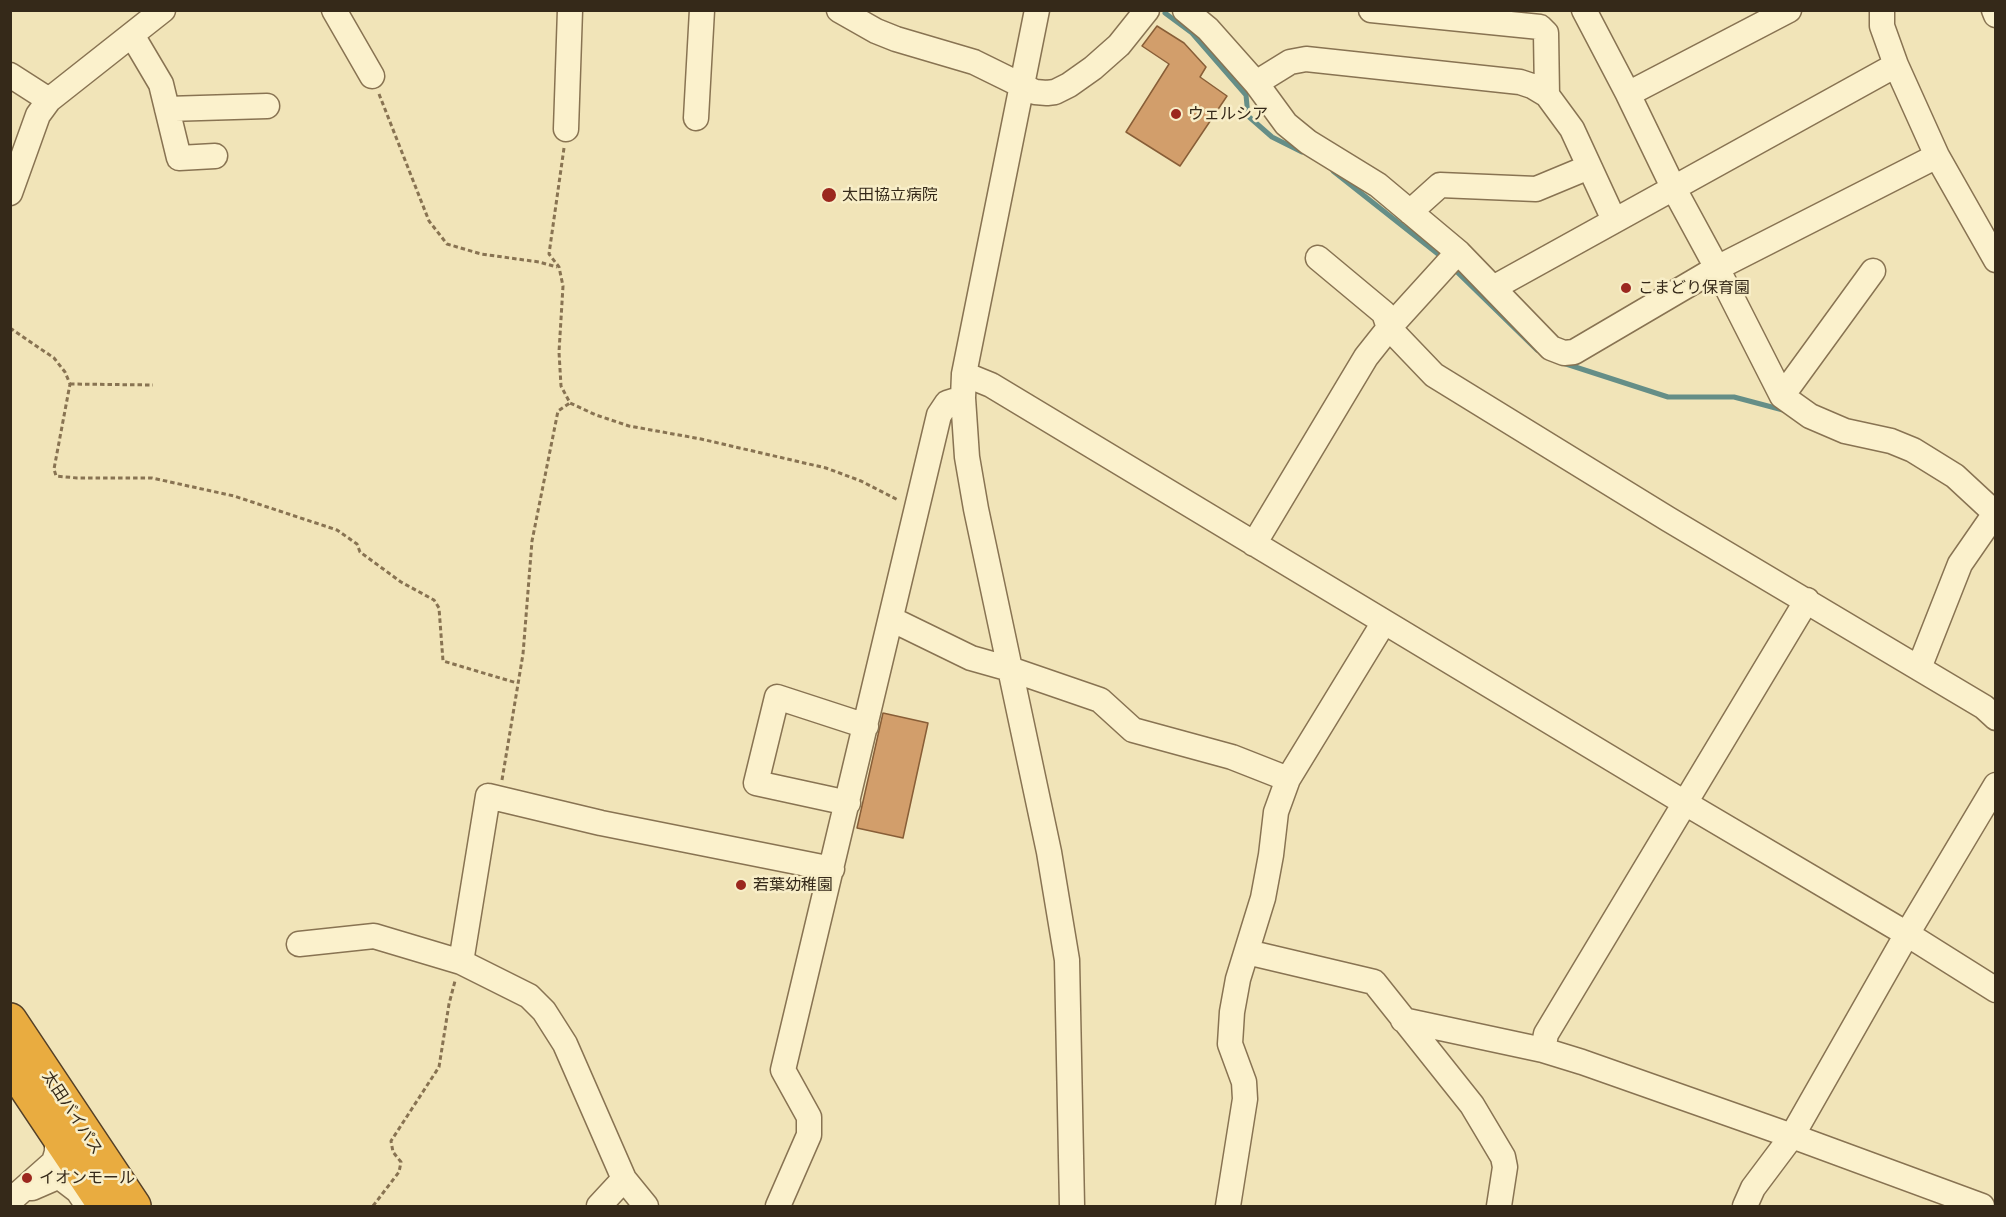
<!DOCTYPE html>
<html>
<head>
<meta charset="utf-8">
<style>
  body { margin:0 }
  #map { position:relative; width:2006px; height:1217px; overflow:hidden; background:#f1e4b8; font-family:Lora,serif }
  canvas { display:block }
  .frame { position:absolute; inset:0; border:12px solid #352919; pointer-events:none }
</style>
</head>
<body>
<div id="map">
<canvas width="2006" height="1217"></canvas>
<div class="frame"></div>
</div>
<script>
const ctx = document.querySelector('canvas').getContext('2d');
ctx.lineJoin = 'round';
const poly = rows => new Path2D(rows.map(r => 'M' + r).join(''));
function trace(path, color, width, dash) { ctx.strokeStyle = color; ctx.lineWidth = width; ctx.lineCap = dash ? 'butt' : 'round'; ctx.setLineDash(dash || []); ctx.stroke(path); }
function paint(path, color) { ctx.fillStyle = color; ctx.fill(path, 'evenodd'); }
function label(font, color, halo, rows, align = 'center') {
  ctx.font = font + ' Lora,"Noto Sans JP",serif'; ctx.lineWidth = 5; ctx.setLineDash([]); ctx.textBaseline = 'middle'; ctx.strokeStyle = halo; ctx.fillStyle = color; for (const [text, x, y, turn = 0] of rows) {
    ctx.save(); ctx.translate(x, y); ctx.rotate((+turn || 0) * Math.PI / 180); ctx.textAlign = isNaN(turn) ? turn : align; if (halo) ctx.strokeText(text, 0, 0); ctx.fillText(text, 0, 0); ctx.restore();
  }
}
const stream = poly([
  [1165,13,1192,33,1246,95,1248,116,1272,137,1302,152],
  [1333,171,1443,258],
  [1454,269,1537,350],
  [1563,363,1668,397,1734,397,1783,410]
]);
const building = poly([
  [1157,26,1184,43,1206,67,1200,77,1227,96,1180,166,1126,132,1169,64,1142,46,1157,26],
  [883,713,928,723,903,838,857,828,883,713]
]);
const path = poly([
  [379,94,429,221,447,244,481,254,539,262,557,267],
  [564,148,549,254,559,267,563,286,559,352,561,386,570,403,596,415,629,426,701,439,826,468,861,481,898,500],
  [10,328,54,358,65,372,70,384,54,469,56,476,77,478,152,478,234,496,337,530,357,544,360,552,401,582,434,600,439,608,443,661,517,683],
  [70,384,153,385],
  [502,780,523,654,532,541,558,411,570,403],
  [373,1206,399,1172,401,1162,393,1152,391,1141,439,1067,449,1004,455,981]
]);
const minor = poly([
  [334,10,372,76],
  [839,10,876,31,896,39,974,62,1035,92,1047,93,1055,92,1069,85,1093,68,1119,45,1147,10],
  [1037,10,964,374,963,398,967,457,976,509,1049,852,1067,960,1072,1206],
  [1185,10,1208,29,1256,83,1286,124,1308,142,1378,185,1458,252,1551,348,1564,353,1574,352,1717,268,1937,156,1896,65,1882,26,1882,10],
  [1371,10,1540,27,1546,33,1547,95],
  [1584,10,1628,94,1673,187,1717,268,1782,396,1810,416,1845,431,1891,441,1913,450,1955,476,1996,514],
  [1994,10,1996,15],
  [132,35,161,84,179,158,215,156],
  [10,75,49,100],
  [1256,83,1290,62,1306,59,1520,82,1532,86,1547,95,1572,129,1614,220],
  [1628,94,1789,10],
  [167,109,267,106],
  [696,118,702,10],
  [566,129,570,10],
  [1937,156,1996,260],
  [10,193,38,115,49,100,163,10],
  [1410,212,1440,185,1536,189,1589,167],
  [1318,258,1384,313,1389,328,1434,375,1668,519,1984,707,1996,718],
  [1493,288,1896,65],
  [964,374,991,385,1685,803,1907,934,1996,990],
  [1782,396,1873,271],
  [1254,544,1366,357,1389,328,1458,252],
  [891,619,971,658,1010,669,1100,700,1133,730,1232,757,1288,779],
  [1919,668,1960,564,1996,512],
  [848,803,756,783,777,697,866,726],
  [299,944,374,936,461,962,529,996,544,1011,565,1044,624,1179,646,1206],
  [1247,952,1374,982,1472,1105,1503,1157,1505,1167,1499,1206],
  [461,962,488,796,601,823,832,869],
  [1403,1020,1543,1050,1582,1062,1792,1136,1982,1206],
  [1543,1050,1546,1034,1807,600],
  [32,1188,55,1178,61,1178,78,1191,88,1206],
  [10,1201,54,1162,57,1152,57,1135],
  [599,1206,624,1179],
  [778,1206,809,1135,809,1117,783,1070,939,415,947,403,963,398],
  [1228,1206,1245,1099,1244,1082,1230,1044,1232,1012,1238,979,1263,898,1271,855,1276,812,1288,779,1384,622],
  [1745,1206,1753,1188,1792,1136,1907,934,1996,785]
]);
const highway = poly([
  [10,1020,134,1206],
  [10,1064,105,1206]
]);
const markers = [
  [1176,114,6,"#9b271e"],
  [829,195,8,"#9b271e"],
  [1626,288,6,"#9b271e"],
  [741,885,6,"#9b271e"],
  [27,1178,6,"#9b271e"]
];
const poiNames = [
  ["ウェルシア",1188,114],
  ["太田協立病院",842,195],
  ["こまどり保育園",1638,288],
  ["若葉幼稚園",753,885],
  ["イオンモール",39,1178]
];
const streetNames = [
  ["太田バイパス",72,1113,57]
];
trace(stream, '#658e87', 5);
paint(building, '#d29e6b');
trace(building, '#885e37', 1.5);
trace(minor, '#887352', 27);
trace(highway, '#544028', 36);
trace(path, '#887352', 3, [4.5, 3]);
trace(minor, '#fbf1cc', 24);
trace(highway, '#e9ac40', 33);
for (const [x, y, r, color] of markers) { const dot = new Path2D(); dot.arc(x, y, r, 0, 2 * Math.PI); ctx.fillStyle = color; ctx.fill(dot); trace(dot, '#f8eec8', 2); }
label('16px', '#352919', '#f8eec8', poiNames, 'left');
label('16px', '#352919', '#f8eec8', streetNames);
</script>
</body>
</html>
